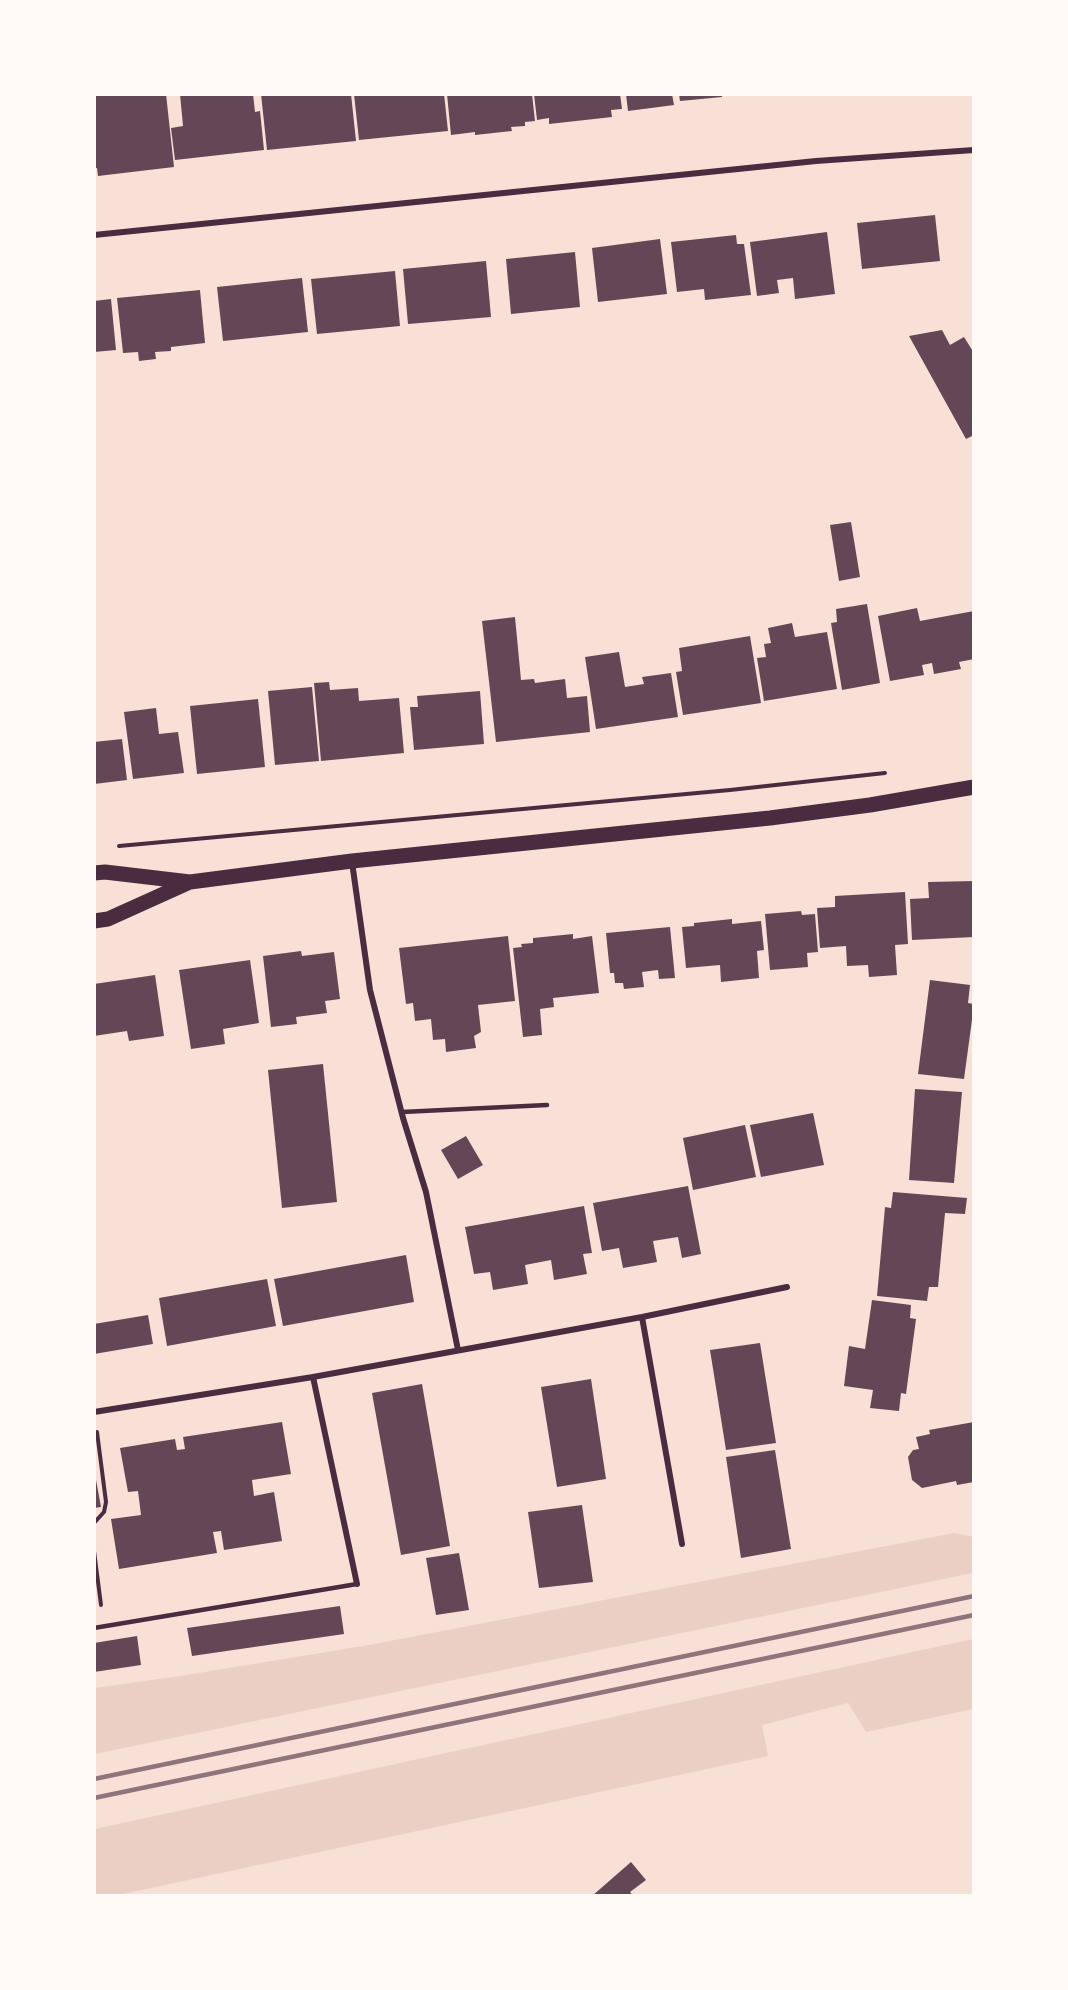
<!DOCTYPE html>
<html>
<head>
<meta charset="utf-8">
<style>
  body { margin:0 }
  #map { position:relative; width:1068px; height:1990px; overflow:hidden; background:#f7e1d7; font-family:Overpass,sans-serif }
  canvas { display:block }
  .frame { position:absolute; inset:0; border:96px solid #fffaf5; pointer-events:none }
</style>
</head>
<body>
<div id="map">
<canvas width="1068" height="1990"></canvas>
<div class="frame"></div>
</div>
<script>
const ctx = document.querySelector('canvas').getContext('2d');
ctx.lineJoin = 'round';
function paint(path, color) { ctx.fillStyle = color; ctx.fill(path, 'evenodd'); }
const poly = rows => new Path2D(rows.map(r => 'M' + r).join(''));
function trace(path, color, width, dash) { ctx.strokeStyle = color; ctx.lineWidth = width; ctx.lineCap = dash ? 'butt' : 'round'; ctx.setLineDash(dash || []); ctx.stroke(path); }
const green = poly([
  [954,1533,973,1537,973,1573,95,1754,95,1688,180,1676,369,1645],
  [973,1639,973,1709,866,1732,848,1703,762,1725,768,1756,118,1895,95,1895,95,1829]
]);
const building = poly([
  [94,94,101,94,101,96,114,94,166,94,174,167,98,176,97,168,94,168],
  [180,94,253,94,255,112,260,111,264,150,175,160,171,128,183,126],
  [261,94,351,94,356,141,267,150],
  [354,94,444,94,448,131,359,140],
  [447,94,532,94,535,121,525,122,525,126,511,127,512,131,475,135,475,132,451,135],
  [534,94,620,94,622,109,611,110,612,117,549,124,549,118,537,120],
  [626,94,672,94,674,105,628,111],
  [679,94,722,94,722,97,680,101],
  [935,215,940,261,862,269,857,223],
  [827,232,835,294,795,299,793,278,777,280,779,293,757,296,750,242],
  [736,235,737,244,744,244,751,295,705,300,704,289,677,292,671,242],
  [660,239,667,294,598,302,592,248],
  [575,252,580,307,511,314,506,259],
  [486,261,491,317,408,324,403,269],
  [395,271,400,326,317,334,311,279],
  [302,278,308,332,223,341,217,287],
  [200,290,205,343,171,347,171,351,155,352,156,359,139,361,138,352,123,353,117,298],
  [111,299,116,350,94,352,94,301],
  [942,330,950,345,964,337,974,353,974,435,966,439,909,336],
  [851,522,860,577,839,581,830,525],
  [867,604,880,683,842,690,831,623,837,622,836,609],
  [917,608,920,621,974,611,974,659,959,662,961,669,934,674,932,663,922,665,924,675,890,681,878,616],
  [515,617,521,680,534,679,535,683,565,679,567,698,587,696,590,732,496,742,482,621],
  [792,623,795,637,827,632,837,689,764,701,757,658,766,657,764,644,771,643,768,628],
  [750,636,761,703,683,715,676,672,682,671,679,648],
  [619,652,625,687,644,684,642,677,671,673,678,717,596,729,585,657],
  [329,682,330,690,358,688,359,701,399,698,404,753,321,761,314,683],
  [312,687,319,761,275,765,268,691],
  [480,691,484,744,414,750,410,707,418,707,417,696],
  [258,699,265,767,197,774,190,706],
  [156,708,159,734,178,732,184,773,133,779,124,712],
  [122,739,127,780,94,784,94,742],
  [974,881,974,937,912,940,910,899,929,898,928,882],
  [905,892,908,944,895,945,897,975,869,977,868,965,847,966,846,946,820,948,817,908,835,907,835,896],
  [801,911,802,915,815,914,818,952,807,953,808,967,770,970,765,914],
  [732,919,732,924,761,921,764,950,757,951,759,978,721,982,720,965,686,968,682,927,694,926,694,923],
  [670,927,675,978,659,979,658,970,642,972,644,987,624,989,623,983,615,983,614,973,610,973,606,933],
  [573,934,573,939,592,936,599,993,553,998,554,1007,540,1009,542,1035,523,1037,513,948,522,947,521,944,533,943,533,938],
  [508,936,515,1001,478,1005,481,1032,474,1036,476,1048,446,1052,445,1039,433,1040,431,1019,415,1021,413,1003,406,1004,399,948],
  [301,951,302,956,334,952,340,999,325,1001,327,1013,296,1017,297,1024,271,1027,263,956],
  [250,960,259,1023,223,1029,225,1044,191,1049,179,970],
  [155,975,164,1036,129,1041,127,1031,94,1036,94,984],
  [930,980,970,985,968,1003,974,1004,974,1005,964,1079,918,1074],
  [323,1064,337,1202,282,1208,268,1070],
  [915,1089,962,1092,954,1183,909,1180],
  [813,1113,824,1165,761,1177,750,1125],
  [745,1125,756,1177,693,1190,683,1138],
  [466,1136,483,1165,458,1179,441,1150],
  [688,1186,701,1254,682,1258,678,1237,653,1241,657,1262,623,1268,619,1248,602,1251,593,1203],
  [893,1192,967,1198,965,1214,945,1213,938,1287,929,1287,927,1301,877,1296,885,1207,891,1208],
  [584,1206,592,1253,583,1254,587,1274,554,1280,551,1260,525,1265,528,1284,493,1290,490,1272,474,1274,465,1227],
  [406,1255,414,1302,283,1326,274,1279],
  [267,1279,276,1326,167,1346,159,1298],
  [872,1300,911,1305,910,1318,916,1319,906,1394,901,1393,899,1411,870,1408,873,1390,844,1386,849,1346,865,1349],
  [148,1315,153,1344,94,1354,94,1324],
  [760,1343,776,1443,726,1450,710,1350],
  [591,1379,606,1479,557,1487,541,1387],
  [422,1384,450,1546,401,1555,372,1393],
  [282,1422,291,1474,252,1480,254,1496,274,1492,282,1541,224,1550,221,1531,213,1532,217,1553,119,1569,111,1519,141,1515,138,1491,128,1492,120,1448,175,1439,177,1450,185,1449,183,1437],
  [974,1422,974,1482,957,1485,956,1481,922,1488,912,1480,908,1457,913,1450,919,1449,916,1437,930,1434,929,1430],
  [775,1450,791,1549,741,1558,726,1457],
  [94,1469,101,1507,94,1508],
  [582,1505,593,1582,539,1588,528,1512],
  [459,1553,469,1610,436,1615,426,1558],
  [340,1606,344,1634,192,1656,187,1628],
  [137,1636,141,1665,94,1672,94,1643],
  [631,1862,646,1880,630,1892,633,1896,592,1896]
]);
const path = poly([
  [119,846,730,790,885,773],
  [94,1523,104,1512,106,1502,97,1432],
  [94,1551,101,1605]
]);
const service = poly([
  [402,1112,547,1105],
  [94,1628,357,1584]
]);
const minor = poly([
  [94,235,816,161,974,150],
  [352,862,370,990,403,1118,426,1192,458,1350],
  [642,1317,682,1544],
  [313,1377,357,1584],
  [94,1412,313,1377,642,1317,787,1287]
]);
const primary = poly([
  [94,873,105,872,190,882,352,861,770,818,870,805,974,787],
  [94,921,108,919,190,882]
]);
const rail = poly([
  [94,1779,974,1596],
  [94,1798,974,1615]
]);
paint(green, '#ebcfc5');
paint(building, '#644757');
trace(path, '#4a2c40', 4);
trace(service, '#4a2c40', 4.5);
trace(minor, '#4a2c40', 6);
trace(primary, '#4a2c40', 15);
trace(rail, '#8f747c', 4.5);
</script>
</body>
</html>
